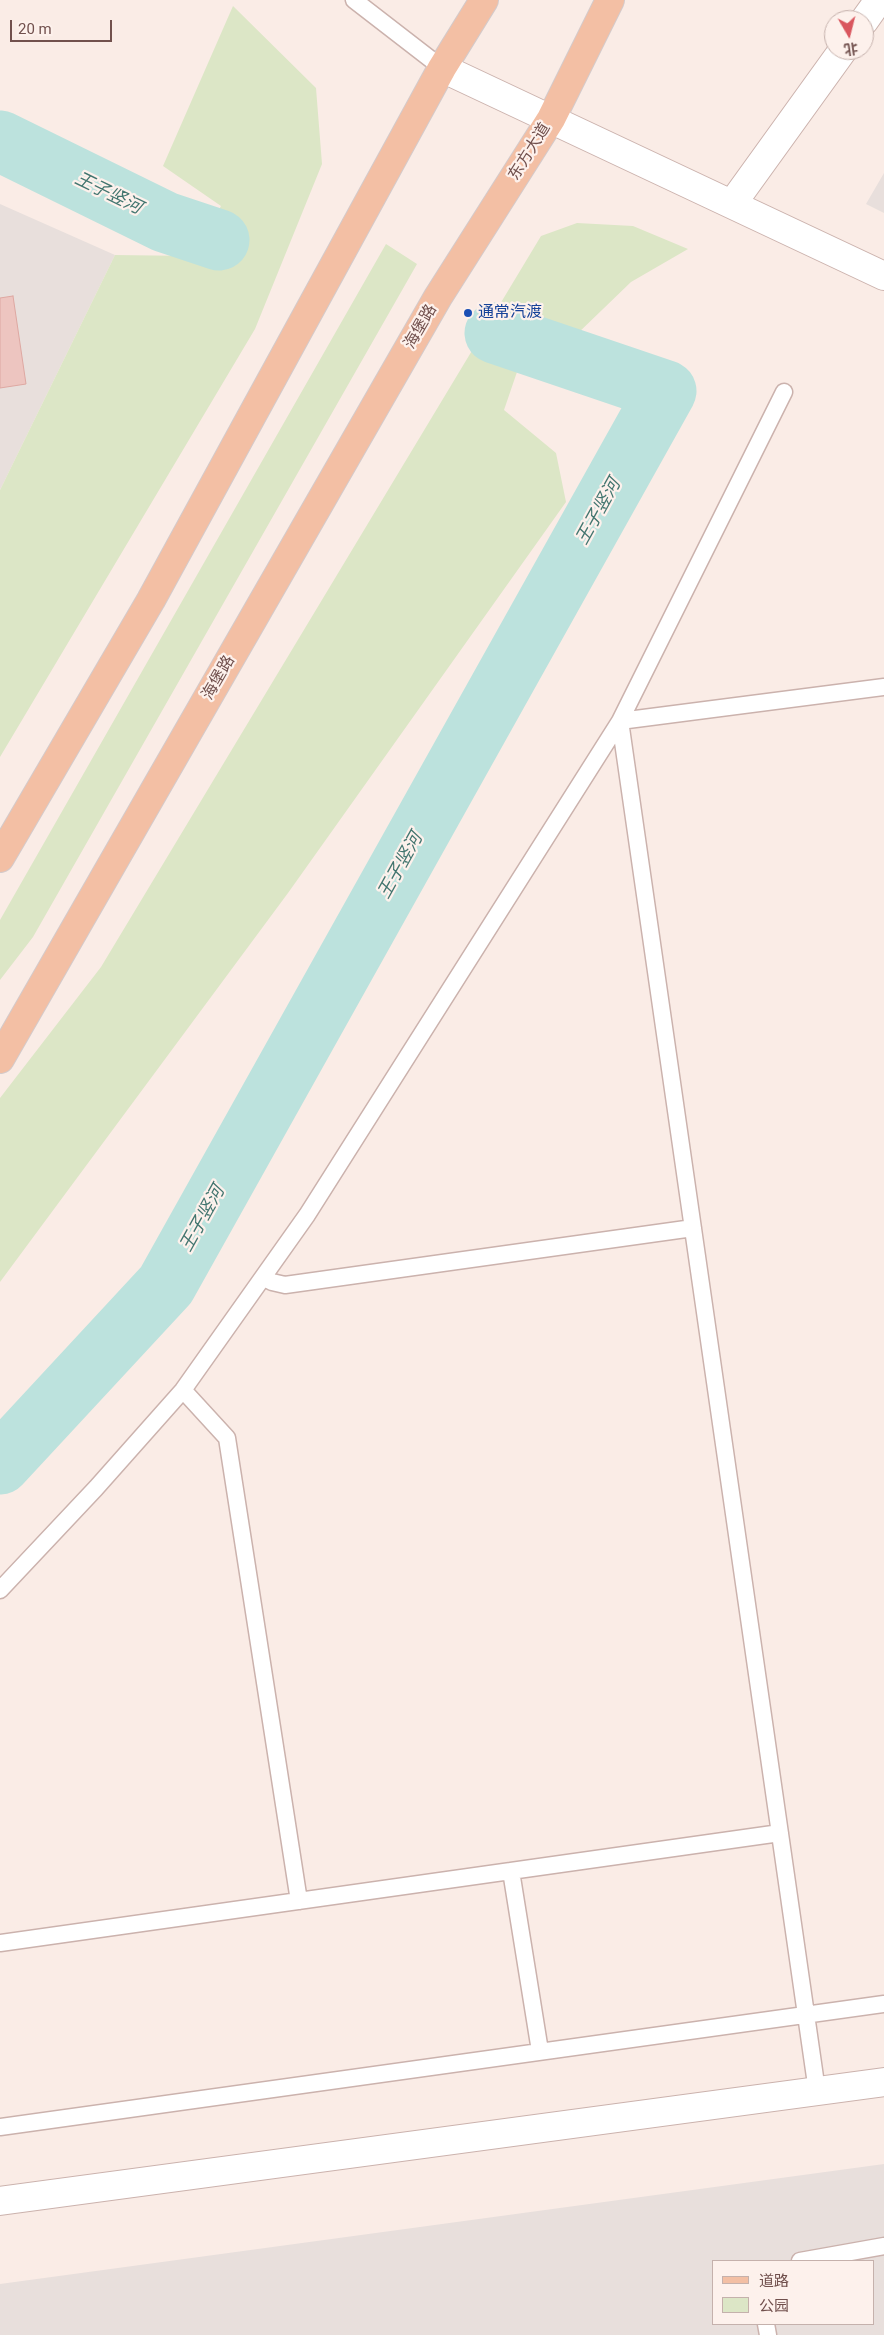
<!DOCTYPE html>
<html>
<head>
<meta charset="utf-8">
<style>
  body { margin:0 }
  #map { position:relative; width:884px; height:2335px; overflow:hidden; background:#faece6; font-family:Roboto,"Noto Sans SC",sans-serif }
  canvas { display:block }
  .legend { position:absolute; left:712px; top:2260px; width:162px; height:65px; box-sizing:border-box; background:#fdf1ec; border:1px solid #c5b1ac; margin:0; padding:6px 9px; list-style:none; font-size:15px; color:#71504d }
  .legend li { display:flex; align-items:center; gap:10px; height:25px }
  .legend b { width:25px; border:1px solid #c5b1ac }
  .north { position:absolute; left:824px; top:10px; width:50px; height:50px; box-sizing:border-box; background:#fdf1ec; border:1px solid #c5b1ac; border-radius:50%; rotate:172deg; font-size:14px; font-weight:700; line-height:20px; text-align:center; color:#71504d }
  .north::after { content:''; display:block; margin:auto; width:18px; height:22px; background:#d9565e; clip-path:polygon(50% 0,100% 100%,50% 72%,0 100%) }
  .scale { position:absolute; left:10px; top:20px; width:102px; height:22px; box-sizing:border-box; border:2px solid #71504d; border-top:0; padding-left:6px; font-size:15px; line-height:18px; white-space:nowrap; color:#71504d; -webkit-text-stroke:4px #fdf1ec; paint-order:stroke }
</style>
</head>
<body>
<div id="map">
<canvas width="884" height="2335"></canvas>
<ul class="legend">
<li><b style="height:6px;background:#f3bfa4"></b>道路</li>
<li><b style="height:14px;background:#dce6c6"></b>公园</li>
</ul>
<div class="north">北</div>
<div class="scale">20 m</div>
</div>
<script>
const ctx = document.querySelector('canvas').getContext('2d');
ctx.lineJoin = 'round';
function paint(path, color) { ctx.fillStyle = color; ctx.fill(path, 'evenodd'); }
const poly = rows => new Path2D(rows.map(r => 'M' + r).join(''));
function trace(path, color, width, dash) { ctx.strokeStyle = color; ctx.lineWidth = width; ctx.lineCap = dash ? 'butt' : 'round'; ctx.setLineDash(dash || []); ctx.stroke(path); }
function label(font, color, halo, rows, align = 'center') {
  ctx.font = font + ' Roboto,"Noto Sans SC",sans-serif'; ctx.lineWidth = 4.5; ctx.setLineDash([]); ctx.textBaseline = 'middle'; ctx.strokeStyle = halo; ctx.fillStyle = color; for (const [text, x, y, turn = 0] of rows) {
    ctx.save(); ctx.translate(x, y); ctx.rotate((+turn || 0) * Math.PI / 180); ctx.textAlign = isNaN(turn) ? turn : align; if (halo) ctx.strokeText(text, 0, 0); ctx.fillText(text, 0, 0); ctx.restore();
  }
}
const industrial = poly([
  [884,173,884,213,866,204],
  [0,204,115,255,0,490],
  [884,2164,884,2335,0,2335,0,2284],
  [713,2261,873,2261,873,2324,713,2324]
]);
const green = poly([
  [233,6,316,88,322,164,255,329,0,757,0,490,115,255,193,256,221,206,163,166],
  [577,223,633,226,688,249,631,282,574,337,517,372,504,410,556,453,566,502,288,893,0,1282,0,1098,101,967,541,236],
  [386,244,417,264,33,937,0,980,0,920]
]);
const river = poly([
  [0,141,165,222,219,240],
  [0,1464,166,1285,666,391,495,333]
]);
const building = poly([
  [13,296,26,384,0,388,0,298,13,296]
]);
const service = poly([
  [354,0,442,68],
  [784,392,620,721,817,2091],
  [263,1277,272,1282,285,1285,693,1228],
  [183,1390,227,1438,299,1901],
  [0,1590,96,1488,183,1390,307,1215,620,721,884,687],
  [511,1871,540,2051],
  [0,1943,780,1833],
  [0,2127,884,2004],
  [800,2261,884,2246],
  [766,2324,768,2335]
]);
const minor = poly([
  [864,21,879,0],
  [442,68,884,276],
  [732,204,843,50],
  [0,2201,884,2082]
]);
const primary = poly([
  [0,858,151,600,442,68,484,0],
  [0,1059,438,297,551,119,610,0]
]);
const markers = [
  [468,313,5,"#1a4fb4"]
];
const streetNames = [
  ["东方大道",530,152,-58],
  ["海堡路",421,327,-60],
  ["海堡路",219,678,-60]
];
const transitNames = [
  ["通常汽渡",478,313]
];
const waterNames = [
  ["王子竖河",108,194,26],
  ["王子竖河",599,512,-61],
  ["王子竖河",401,866,-61],
  ["王子竖河",203,1219,-61]
];
paint(industrial, '#e8dfdc');
paint(green, '#dce6c6');
trace(river, '#bce2dd', 61);
paint(building, '#edc5c0');
trace(building, '#dea8a2', 1);
trace(service, '#cbb2ad', 19);
trace(minor, '#cbb2ad', 30);
trace(primary, '#d4caca', 30);
trace(service, '#fff', 16);
trace(minor, '#fff', 28);
trace(primary, '#f3bfa4', 28);
for (const [x, y, r, color] of markers) { const dot = new Path2D(); dot.arc(x, y, r, 0, 2 * Math.PI); ctx.fillStyle = color; ctx.fill(dot); trace(dot, '#fdf1ec', 2); }
label('16px', '#71504d', '#fdf1ec', streetNames);
label('16px', '#164399', '#fdf1ec', transitNames, 'left');
label('italic 18px', '#42756f', '#fdf1ec', waterNames);
</script>
</body>
</html>
